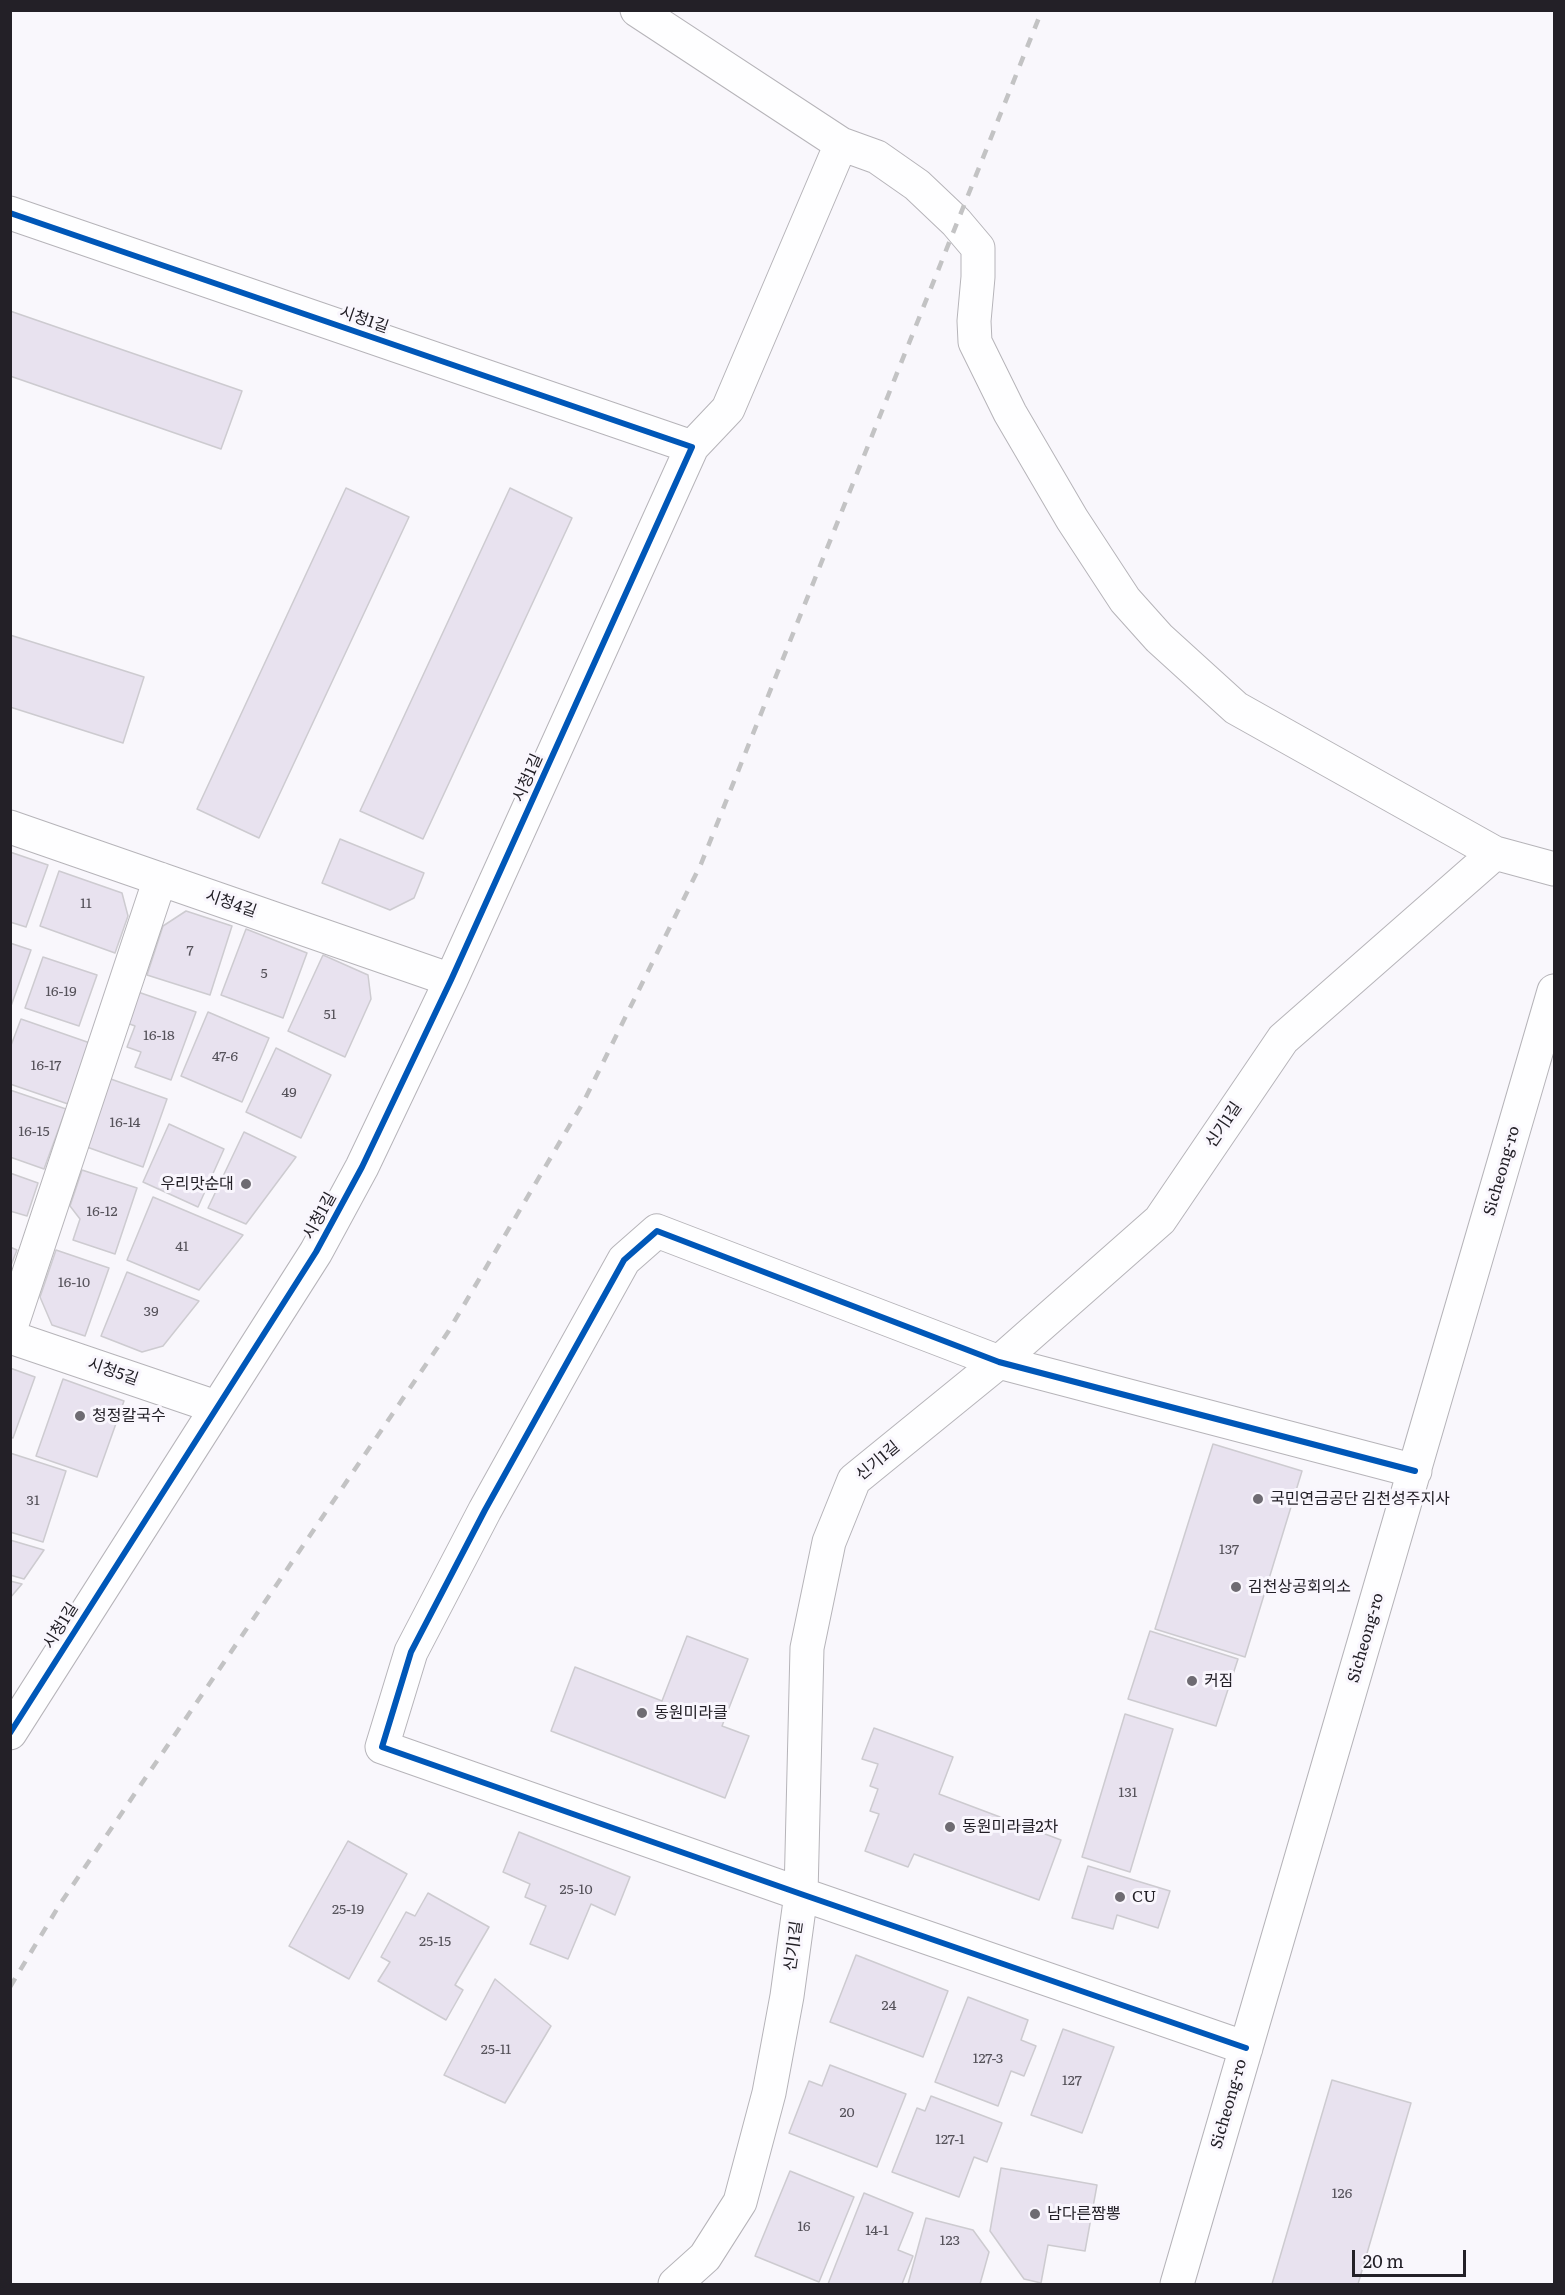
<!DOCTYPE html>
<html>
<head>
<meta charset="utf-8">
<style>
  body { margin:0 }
  #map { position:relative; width:1565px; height:2295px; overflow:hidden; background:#f9f7fc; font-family:Literata,serif }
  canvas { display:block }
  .frame { position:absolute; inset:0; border:12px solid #232027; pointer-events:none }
  .scale { position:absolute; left:1352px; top:2250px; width:114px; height:27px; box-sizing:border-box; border:3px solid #232027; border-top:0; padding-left:8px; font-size:18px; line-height:21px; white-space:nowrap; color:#232027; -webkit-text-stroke:4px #f9f6fd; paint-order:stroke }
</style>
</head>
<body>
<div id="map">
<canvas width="1565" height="2295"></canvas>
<div class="frame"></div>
<div class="scale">20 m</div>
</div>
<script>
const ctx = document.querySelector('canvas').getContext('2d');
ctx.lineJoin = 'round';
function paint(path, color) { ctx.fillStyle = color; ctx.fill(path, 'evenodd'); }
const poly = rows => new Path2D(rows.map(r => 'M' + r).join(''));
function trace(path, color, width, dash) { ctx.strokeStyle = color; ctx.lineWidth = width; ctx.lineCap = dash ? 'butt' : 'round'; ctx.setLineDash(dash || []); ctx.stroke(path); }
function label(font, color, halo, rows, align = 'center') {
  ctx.font = font + ' Literata,"Noto Sans KR",serif'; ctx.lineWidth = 6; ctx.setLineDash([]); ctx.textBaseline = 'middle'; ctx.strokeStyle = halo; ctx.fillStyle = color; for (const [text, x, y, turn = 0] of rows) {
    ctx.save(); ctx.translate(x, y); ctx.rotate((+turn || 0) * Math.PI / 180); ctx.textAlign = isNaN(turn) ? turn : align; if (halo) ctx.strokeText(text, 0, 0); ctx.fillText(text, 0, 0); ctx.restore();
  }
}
const building = poly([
  [10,311,242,391,221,449,10,376,10,311],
  [346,488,409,517,259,838,197,809,346,488],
  [510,488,572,518,423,839,360,811,510,488],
  [10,635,144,677,123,743,10,707,10,635],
  [340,839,424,873,414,898,390,910,322,883,340,839],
  [10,852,48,865,26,927,10,922,10,852],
  [59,871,122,893,128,916,115,953,40,926,59,871],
  [186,911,232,926,210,995,147,975,163,926,186,911],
  [246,929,307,953,283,1018,221,995,246,929],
  [10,943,31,950,11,1006,10,1005,10,943],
  [323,955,368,975,371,999,345,1057,288,1031,323,955],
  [43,957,97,975,79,1026,25,1008,43,957],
  [138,992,196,1012,171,1080,135,1067,141,1052,127,1047,135,1026,127,1023,138,992],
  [208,1012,269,1038,242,1102,181,1076,208,1012],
  [21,1019,90,1043,68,1104,10,1084,10,1048,21,1019],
  [276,1048,331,1075,301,1138,246,1112,276,1048],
  [108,1078,167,1099,143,1167,84,1146,108,1078],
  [10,1090,66,1109,44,1169,10,1157,10,1090],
  [169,1124,224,1149,198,1207,143,1182,169,1124],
  [244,1132,296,1157,246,1224,208,1208,244,1132],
  [82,1170,137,1188,115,1254,73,1240,80,1219,70,1206,82,1170],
  [10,1173,38,1183,27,1216,10,1211,10,1173],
  [153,1197,243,1235,199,1290,127,1260,153,1197],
  [10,1247,17,1250,10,1268,10,1247],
  [56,1250,109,1268,85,1336,52,1325,40,1297,56,1250],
  [127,1272,199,1301,163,1346,142,1352,101,1336,127,1272],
  [10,1368,35,1377,13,1438,10,1437,10,1368],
  [63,1379,124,1401,97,1477,36,1456,63,1379],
  [1213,1444,1302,1471,1245,1657,1155,1629,1213,1444],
  [10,1453,66,1471,43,1542,10,1532,10,1453],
  [10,1540,44,1550,24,1579,10,1575,10,1540],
  [10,1581,22,1584,10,1598,10,1581],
  [1150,1631,1238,1659,1216,1726,1128,1699,1150,1631],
  [687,1636,748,1659,722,1726,749,1736,725,1798,551,1731,575,1667,662,1701,687,1636],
  [1125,1714,1173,1729,1130,1872,1082,1857,1125,1714],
  [874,1728,953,1757,939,1794,1061,1840,1039,1900,914,1854,908,1867,865,1851,879,1814,870,1811,878,1789,870,1786,878,1764,862,1759,874,1728],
  [519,1832,630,1877,615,1915,591,1904,568,1959,530,1944,546,1906,525,1897,530,1884,503,1872,519,1832],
  [348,1841,407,1874,349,1979,289,1946,348,1841],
  [1088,1866,1170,1891,1158,1928,1117,1915,1113,1929,1072,1918,1088,1866],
  [428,1893,489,1927,455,1985,463,1990,446,2020,378,1981,390,1962,381,1957,406,1912,415,1916,428,1893],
  [856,1955,948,1991,923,2057,830,2022,856,1955],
  [495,1979,551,2026,505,2103,444,2075,495,1979],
  [968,1997,1028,2020,1021,2040,1036,2046,1024,2076,1011,2071,998,2106,935,2082,968,1997],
  [1063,2029,1114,2047,1082,2133,1031,2115,1063,2029],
  [830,2065,906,2094,877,2167,789,2133,809,2081,822,2086,830,2065],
  [1332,2080,1411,2103,1358,2284,1272,2284,1332,2080],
  [931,2096,1002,2123,987,2162,974,2157,959,2197,892,2172,917,2108,925,2111,931,2096],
  [1001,2168,1097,2185,1085,2251,1048,2245,1041,2283,1024,2279,990,2231,1001,2168],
  [790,2171,854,2197,819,2282,755,2256,790,2171],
  [864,2193,913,2213,898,2250,913,2256,902,2284,828,2284,864,2193],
  [926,2218,973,2230,989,2252,980,2284,908,2284,926,2218]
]);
const minor = poly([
  [637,10,841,144,728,409,692,447],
  [841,144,877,157,917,185,956,222,978,248,978,277,974,321,975,342,1010,413,1072,519,1125,600,1159,638,1236,708,1495,853,1554,869],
  [10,213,692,447,451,980,362,1167,316,1252,10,1733],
  [10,827,451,980],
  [10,1330,160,879],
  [10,1337,216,1407],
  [1246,2048,801,1894,382,1747,411,1652,485,1510,624,1260,657,1231,999,1362,1415,1471],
  [675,2284,705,2257,740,2202,769,2093,787,1996,801,1894,807,1648,829,1542,854,1480,999,1362,1160,1220,1283,1039,1495,853],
  [1177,2284,1554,991]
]);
const rail = poly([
  [10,1987,60,1904,448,1332,584,1101,701,864,1042,10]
]);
const cycleway = poly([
  [10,213,692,447,451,980,362,1167,316,1252,10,1733],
  [1246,2048,801,1894,382,1747,411,1652,485,1510,624,1260,657,1231,999,1362,1415,1471]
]);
const markers = [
  [246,1184,6,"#6e6b72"],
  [80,1416,6,"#6e6b72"],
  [1258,1499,6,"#6e6b72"],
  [1236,1587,6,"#6e6b72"],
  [1192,1681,6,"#6e6b72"],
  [642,1713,6,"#6e6b72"],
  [950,1827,6,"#6e6b72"],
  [1120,1897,6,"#6e6b72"],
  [1035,2214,6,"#6e6b72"]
];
const numberNames = [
  ["11",86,904],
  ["7",190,951],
  ["5",264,974],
  ["16-19",61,992],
  ["51",330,1015],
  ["16-18",159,1036],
  ["47-6",225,1057],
  ["16-17",46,1066],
  ["49",289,1093],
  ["16-14",125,1123],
  ["16-15",34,1132],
  ["16-12",102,1212],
  ["41",182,1247],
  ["16-10",74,1283],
  ["39",151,1312],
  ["31",33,1501],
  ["137",1229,1550],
  ["131",1128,1793],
  ["25-10",576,1890],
  ["25-19",348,1910],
  ["25-15",435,1942],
  ["24",889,2006],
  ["25-11",496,2050],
  ["127-3",988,2059],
  ["127",1072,2081],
  ["20",847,2113],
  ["127-1",950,2140],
  ["126",1342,2194],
  ["16",804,2227],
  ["14-1",877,2231],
  ["123",950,2241]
];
const streetNames = [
  ["시청1길",364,320,19],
  ["시청1길",528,778,-66],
  ["시청4길",231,904,19],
  ["신기1길",1224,1125,-56],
  ["Sicheong-ro",1502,1171,-74],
  ["시청1길",320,1216,-61],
  ["시청5길",113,1372,19],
  ["신기1길",878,1461,-40],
  ["시청1길",61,1626,-58],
  ["Sicheong-ro",1366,1638,-74],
  ["신기1길",794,1946,-82],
  ["Sicheong-ro",1229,2104,-74]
];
const poiNames = [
  ["우리맛순대",234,1184,"right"],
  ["청정칼국수",92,1416],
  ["국민연금공단 김천성주지사",1270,1499],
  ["김천상공회의소",1248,1587],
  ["커짐",1204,1681],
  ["동원미라클",654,1713],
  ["동원미라클2차",962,1827],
  ["CU",1132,1897],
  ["남다른짬뽕",1047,2214]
];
paint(building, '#e8e2ef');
trace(building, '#cdcbd0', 1.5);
trace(minor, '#b6b4b9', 35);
trace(minor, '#fefeff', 33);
trace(rail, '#c3c3c4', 4.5, [10, 10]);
trace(cycleway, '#0057b8', 6);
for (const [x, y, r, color] of markers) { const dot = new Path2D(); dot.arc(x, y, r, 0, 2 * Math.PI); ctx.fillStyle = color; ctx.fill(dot); trace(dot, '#f9f6fd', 2); }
label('14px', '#55525a', null, numberNames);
label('16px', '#232027', '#f9f6fd', streetNames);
label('16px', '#232027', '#f9f6fd', poiNames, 'left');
</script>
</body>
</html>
